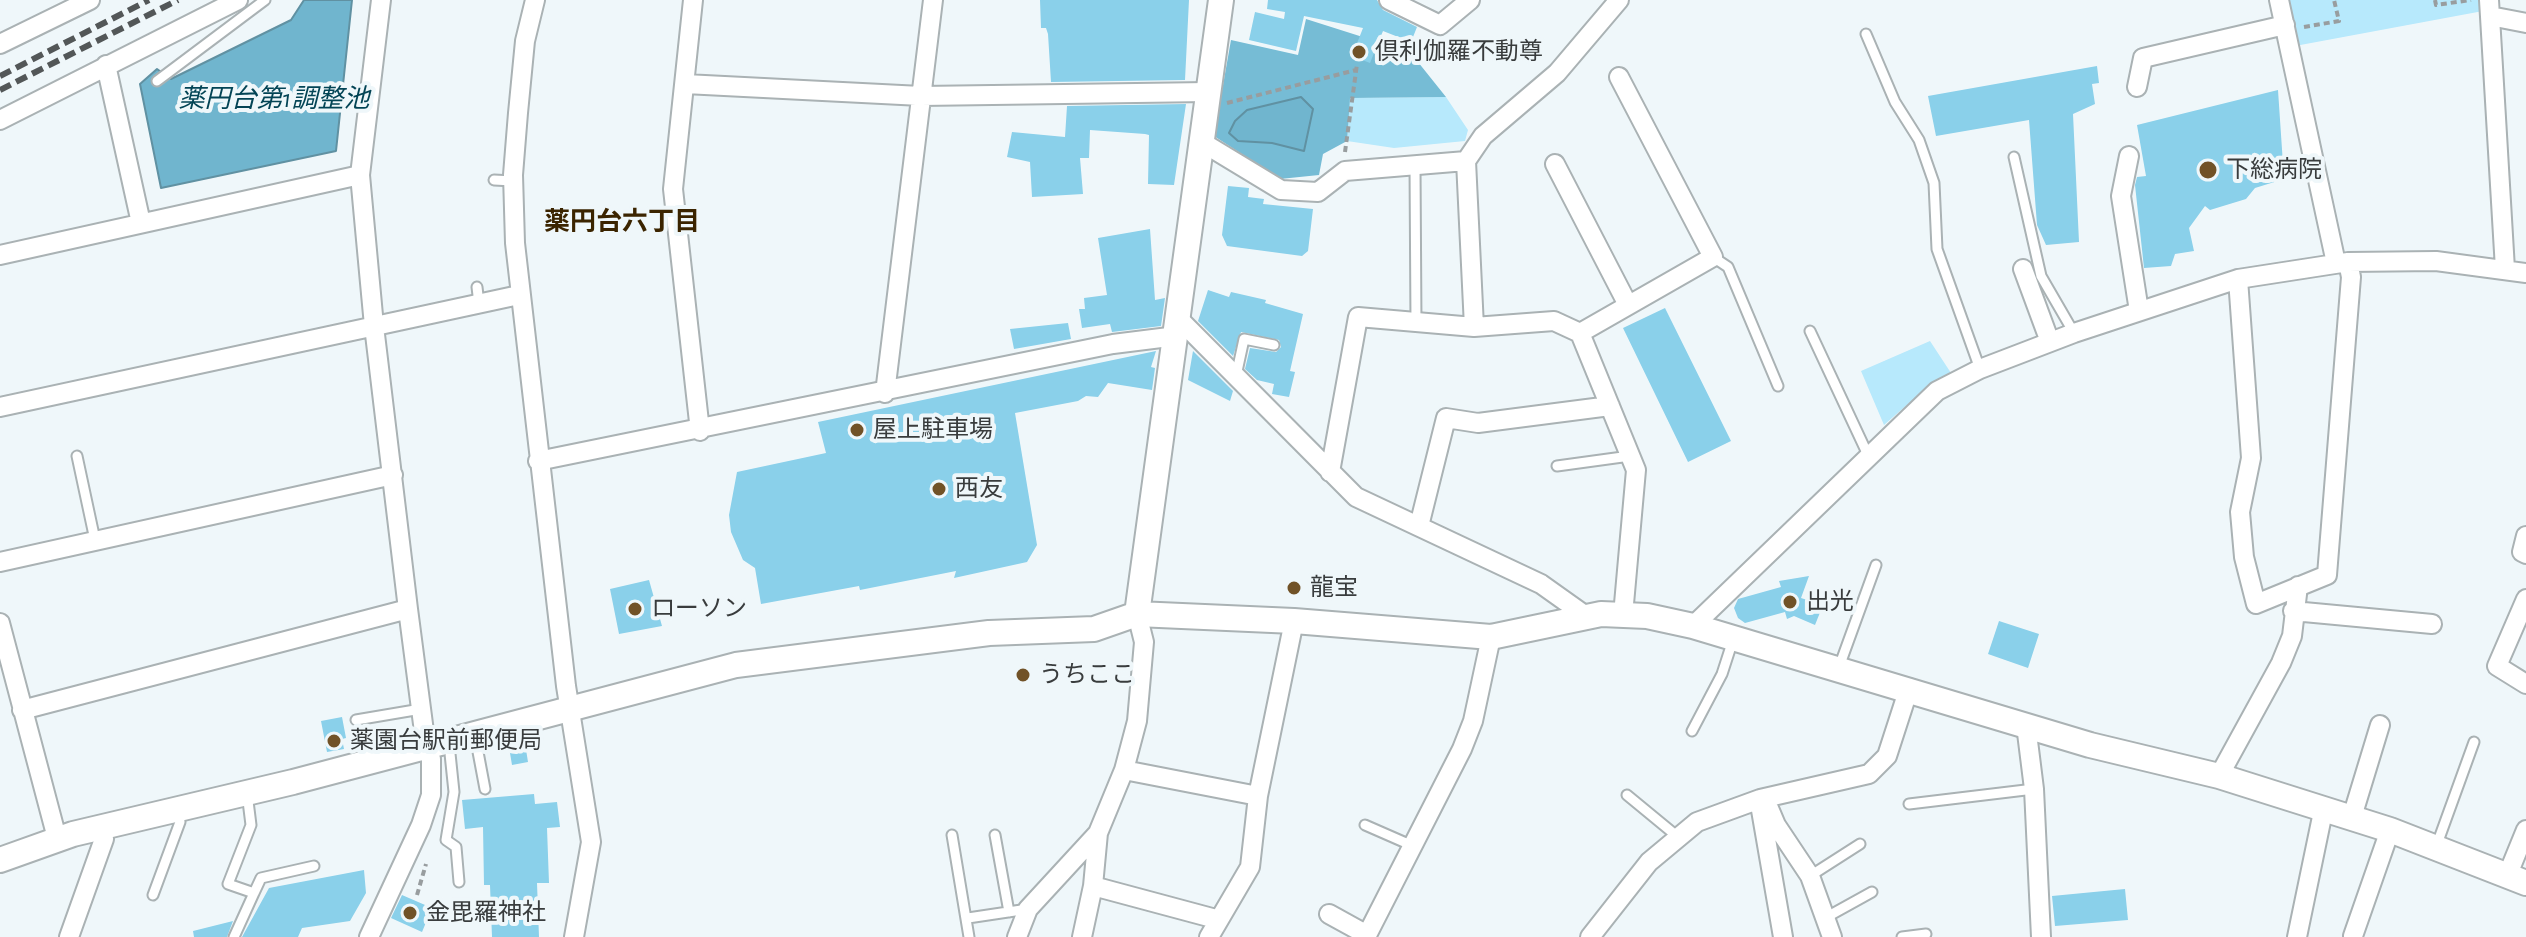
<!DOCTYPE html>
<html>
<head>
<meta charset="utf-8">
<style>
  body { margin:0 }
  canvas { display:block; background:#eff7fa }
</style>
</head>
<body>
<canvas width="2526" height="937"></canvas>
<script>
const ctx = document.querySelector('canvas').getContext('2d');
ctx.lineJoin = 'round';
function paint(path, color) { ctx.fillStyle = color; ctx.fill(path, 'evenodd'); }
const poly = rows => new Path2D(rows.map(r => 'M' + r).join(''));
function trace(path, color, width, dash) { ctx.strokeStyle = color; ctx.lineWidth = width; ctx.lineCap = dash ? 'butt' : 'round'; ctx.setLineDash(dash || []); ctx.stroke(path); }
function label(font, color, halo, rows, align = 'center') {
  ctx.font = font + ' "Alegreya Sans","Noto Sans JP",sans-serif'; ctx.lineWidth = 8; ctx.setLineDash([]); ctx.textBaseline = 'middle'; ctx.strokeStyle = halo; ctx.fillStyle = color; for (const [text, x, y, turn = 0] of rows) {
    ctx.save(); ctx.translate(x, y); ctx.rotate((+turn || 0) * Math.PI / 180); ctx.textAlign = isNaN(turn) ? turn : align; if (halo) ctx.strokeText(text, 0, 0); ctx.fillText(text, 0, 0); ctx.restore();
  }
}
const green = poly([
  [2286,0,2481,0,2483,11,2295,46],
  [1446,97,1468,130,1465,141,1394,148,1347,141,1349,98],
  [1930,341,1951,373,1933,382,1884,425,1861,371]
]);
const forest = poly([
  [1306,19,1410,52,1446,97,1350,98,1347,141,1323,154,1319,175,1280,179,1214,136,1231,40,1298,55]
]);
const water = poly([
  [304,0,352,0,336,151,161,188,140,84,157,69,171,79,291,20,304,0],
  [1301,97,1313,109,1304,151,1272,143,1238,141,1229,133,1235,121,1247,110,1301,97]
]);
const building = poly([
  [1040,0,1189,0,1185,80,1051,82,1048,34,1046,28,1041,28],
  [1268,0,1377,0,1383,10,1417,27,1411,42,1383,31,1370,63,1352,56,1363,28,1304,16,1296,51,1249,40,1255,12,1284,19,1285,12,1267,9],
  [2097,66,2099,83,2092,84,2095,104,2073,114,2079,242,2046,245,2037,225,2029,120,1936,136,1928,96],
  [2278,90,2284,179,2255,188,2246,199,2210,210,2205,206,2189,228,2194,251,2175,254,2171,266,2144,268,2135,185,2137,177,2146,176,2137,125],
  [1186,104,1174,185,1148,184,1149,135,1145,134,1090,130,1089,158,1080,158,1083,194,1032,197,1030,162,1007,157,1012,132,1065,137,1067,106],
  [1228,186,1249,188,1248,197,1264,199,1263,204,1313,209,1308,251,1302,256,1227,246,1222,235],
  [1150,229,1155,300,1165,298,1161,326,1112,332,1110,324,1082,328,1079,309,1085,309,1084,298,1107,295,1098,238],
  [1208,290,1229,297,1231,292,1266,300,1265,303,1303,314,1290,371,1295,372,1289,397,1272,394,1274,384,1257,380,1245,369,1250,348,1276,352,1281,347,1279,340,1241,332,1233,356,1198,321],
  [1665,308,1731,441,1688,462,1623,328],
  [1068,323,1071,339,1014,349,1010,329],
  [1156,351,1151,367,1155,368,1152,390,1108,383,1098,397,1086,396,1078,401,1015,413,1037,545,1027,562,954,578,956,571,860,590,859,586,761,604,755,568,743,560,731,532,729,515,737,472,826,453,818,422],
  [1193,351,1233,391,1230,401,1188,380],
  [1809,576,1801,598,1823,605,1815,625,1794,616,1787,619,1785,612,1745,623,1738,618,1734,608,1738,599,1781,587,1779,581],
  [649,580,662,626,619,634,610,589],
  [1999,621,2039,634,2028,668,1988,654],
  [342,717,346,738,342,739,344,749,327,752,321,721],
  [524,737,528,762,512,765,508,741],
  [534,794,535,804,557,802,560,827,547,828,549,883,537,883,539,937,492,937,490,885,484,885,483,827,465,829,462,800],
  [364,870,366,893,350,921,302,928,298,937,242,937,269,888],
  [2125,889,2128,920,2055,926,2052,896],
  [402,895,432,908,422,932,391,918],
  [233,921,227,937,194,937,193,931]
]);
const path = poly([
  [2435,0,2436,5,2471,0],
  [2304,27,2339,21,2334,0],
  [1227,103,1356,70],
  [1345,152,1357,64],
  [417,895,426,864]
]);
const lane = poly([
  [1866,34,1895,102,1919,140,1934,183,1937,249,1980,369],
  [157,81,265,0],
  [2014,157,2041,276,2074,333],
  [1415,166,1416,324],
  [494,180,513,181],
  [1713,257,1728,267,1778,386],
  [477,287,479,304],
  [1810,331,1868,455],
  [1236,376,1244,339,1274,345],
  [77,456,95,540],
  [1557,466,1630,456],
  [1839,667,1876,565],
  [356,720,421,709],
  [1692,731,1722,674,1733,640],
  [475,736,485,789],
  [449,744,454,792,446,840,456,847,459,882],
  [1627,795,1678,837],
  [1909,804,2034,789],
  [1365,825,1413,846],
  [952,835,969,937],
  [995,835,1009,912],
  [2436,847,2474,742],
  [1810,876,1860,844],
  [254,893,261,878,314,866],
  [153,895,180,822,178,809],
  [968,918,1028,909],
  [1825,918,1872,892],
  [234,937,254,893,228,884,251,825,247,793],
  [1902,937,1926,934]
]);
const street = poly([
  [535,0,525,41,518,113,513,175,515,243,566,686,591,842,574,937],
  [693,0,673,189,700,431],
  [1389,0,1440,25,1470,0],
  [2279,0,2336,263],
  [2489,0,2505,269],
  [2490,16,2526,23],
  [0,44,90,0],
  [106,65,141,223],
  [685,84,921,96,1208,92],
  [2137,87,2143,58,2285,25],
  [0,120,238,0],
  [1199,144,1210,147,1281,190,1318,192,1345,171,1466,161,1483,136,1557,73,1619,0],
  [2129,156,2121,196,2139,311],
  [1466,161,1474,327],
  [1555,164,1628,305],
  [0,255,360,175],
  [2023,269,2050,342],
  [2238,279,2251,458,2240,512,2244,557,2256,604,2327,575,2351,277,2348,262],
  [1179,319,1356,497,1541,584,1586,616],
  [1580,333,1713,257,1619,77],
  [885,393,933,0],
  [0,407,519,295],
  [538,461,1113,344,1177,336],
  [1330,472,1358,317,1474,327,1554,321,1580,333,1636,470,1623,615],
  [1419,526,1446,418,1478,423,1610,406],
  [2526,536,2522,552,2526,554],
  [0,562,393,475],
  [2526,599,2497,666,2526,684],
  [2293,611,2432,624],
  [0,623,58,842],
  [1693,626,1937,391,1980,369,2074,333,2238,279,2348,262,2436,261,2526,273],
  [22,710,408,609],
  [2026,725,2034,789,2041,937],
  [1124,770,1258,796],
  [2219,776,2281,663,2292,636,2298,586],
  [1765,799,1776,825,1810,876,1832,937],
  [1761,810,1783,937],
  [2352,817,2380,725],
  [2508,874,2526,830],
  [1093,886,1216,919],
  [1329,914,1367,935],
  [2353,936,2390,830],
  [69,937,104,839,102,827],
  [369,937,421,825,431,795,431,759,426,747,408,609,374,326,360,175,381,0],
  [1017,937,1028,909,1098,833],
  [1082,937,1093,886,1098,833,1124,770,1137,721,1144,642,1137,614],
  [1209,937,1250,867,1258,796,1294,621],
  [1366,937,1462,749,1473,721,1491,637],
  [1590,937,1649,862,1697,822,1760,799,1869,774,1887,756,1909,688],
  [2297,937,2324,807]
]);
const secondary = poly([
  [1137,614,1221,0],
  [0,860,73,834,293,782,736,665,989,633,1094,629,1137,614,1294,621,1491,637,1601,614,1647,616,1693,626,2090,745,2219,776,2390,830,2526,883]
]);
const rail = poly([
  [0,76,149,0],
  [0,90,178,0]
]);
const markers = [
  [1359,52,8,"#715227"],
  [2208,170,10,"#715227"],
  [857,430,8,"#715227"],
  [939,489,8,"#715227"],
  [1294,588,8,"#715227"],
  [1790,602,8,"#715227"],
  [635,609,8,"#715227"],
  [1023,675,8,"#715227"],
  [334,741,8,"#715227"],
  [410,913,8,"#715227"]
];
const poiNames = [
  ["倶利伽羅不動尊",1375,52],
  ["下総病院",2226,170],
  ["屋上駐車場",873,430],
  ["西友",955,489],
  ["龍宝",1310,588],
  ["出光",1806,602],
  ["ローソン",651,609],
  ["うちここ",1039,675],
  ["薬園台駅前郵便局",350,741],
  ["金毘羅神社",426,913]
];
const waterNames = [
  ["薬円台第1調整池",274,99]
];
const neighbourhoodNames = [
  ["薬円台六丁目",622,222]
];
paint(green, '#b7e9fc');
paint(forest, '#76bcd5');
paint(water, '#70b5ce');
trace(water, '#6091a2', 2);
paint(building, '#8ad0ea');
trace(lane, '#aab2b4', 13);
trace(street, '#aab2b4', 22);
trace(secondary, '#aab2b4', 28);
trace(path, '#989d9f', 4, [6, 4]);
trace(lane, '#fff', 9);
trace(street, '#fff', 18);
trace(secondary, '#fff', 24);
trace(rail, '#535758', 6, [12, 6]);
for (const [x, y, r, color] of markers) { const dot = new Path2D(); dot.arc(x, y, r, 0, 2 * Math.PI); ctx.fillStyle = color; ctx.fill(dot); trace(dot, '#eff7fa', 3); }
label('24px', '#393c3d', '#eff7fa', poiNames, 'left');
label('italic 26px', '#034455', '#eff7fa', waterNames);
label('bold 26px', '#3b2400', '#eff7fa', neighbourhoodNames);
</script>
</body>
</html>
